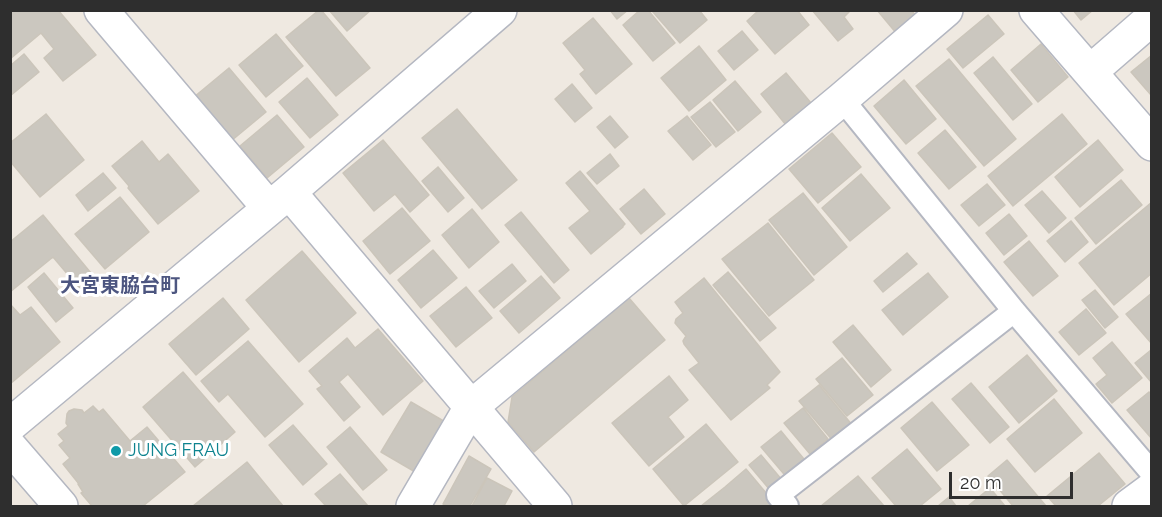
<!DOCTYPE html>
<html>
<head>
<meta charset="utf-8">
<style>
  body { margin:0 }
  #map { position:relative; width:1162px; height:517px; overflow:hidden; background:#efe9e1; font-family:Raleway,sans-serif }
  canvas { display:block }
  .frame { position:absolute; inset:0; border:12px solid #2e2e2e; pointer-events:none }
  .scale { position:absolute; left:949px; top:472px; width:124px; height:27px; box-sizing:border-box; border:3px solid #2e2e2e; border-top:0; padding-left:8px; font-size:18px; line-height:21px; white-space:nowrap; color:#2e2e2e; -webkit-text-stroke:4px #fff; paint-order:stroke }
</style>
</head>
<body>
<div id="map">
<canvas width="1162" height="517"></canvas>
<div class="frame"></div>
<div class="scale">20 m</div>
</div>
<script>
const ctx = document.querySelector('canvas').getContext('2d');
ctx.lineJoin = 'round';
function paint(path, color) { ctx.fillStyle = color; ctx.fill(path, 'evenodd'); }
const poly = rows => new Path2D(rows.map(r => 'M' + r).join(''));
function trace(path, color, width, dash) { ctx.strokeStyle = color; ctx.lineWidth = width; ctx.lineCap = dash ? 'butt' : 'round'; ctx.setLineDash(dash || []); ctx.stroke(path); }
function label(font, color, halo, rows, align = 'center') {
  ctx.font = font + ' Raleway,"Noto Sans JP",sans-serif'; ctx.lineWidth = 6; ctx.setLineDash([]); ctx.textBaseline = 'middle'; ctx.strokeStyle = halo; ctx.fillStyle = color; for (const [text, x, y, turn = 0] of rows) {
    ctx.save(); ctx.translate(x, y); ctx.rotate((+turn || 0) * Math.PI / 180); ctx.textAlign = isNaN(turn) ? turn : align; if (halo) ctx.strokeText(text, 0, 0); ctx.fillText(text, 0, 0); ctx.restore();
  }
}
const building = poly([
  [10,10,58,10,96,55,63,81,44,58,54,49,41,33,10,59,10,10],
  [319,10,321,10,370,68,336,96,286,37,319,10],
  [329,10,371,10,347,31,329,10],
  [610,10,628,10,617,19,610,10],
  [640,10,648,10,675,43,653,61,623,25,640,10],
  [655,10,699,10,707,20,680,43,653,12,655,10],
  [759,10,797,10,809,25,775,54,747,21,759,10],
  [812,10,851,10,844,17,853,29,838,41,812,10],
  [877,10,911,10,917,17,897,34,877,10],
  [1073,10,1093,10,1081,20,1073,10],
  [988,15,1004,34,963,68,947,49,988,15],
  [593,18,632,64,596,94,580,74,585,70,563,43,593,18],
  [742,31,758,50,734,70,718,51,742,31],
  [276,34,303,66,266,97,239,65,276,34],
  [1041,44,1068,77,1038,102,1011,70,1041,44],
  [699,46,726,80,689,111,661,78,699,46],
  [24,54,39,72,10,96,10,66,24,54],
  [1152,55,1152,95,1151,95,1131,72,1152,55],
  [993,57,1032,104,1013,120,974,73,993,57],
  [949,59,1016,139,984,166,916,86,949,59],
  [229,68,266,112,231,141,194,97,229,68],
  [786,73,811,103,786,125,761,94,786,73],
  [307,78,338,115,310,138,279,102,307,78],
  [904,80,936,119,906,144,874,106,904,80],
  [735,81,761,112,738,131,713,100,735,81],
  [572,84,592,108,575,122,555,99,572,84],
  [710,102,735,132,716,147,691,117,710,102],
  [457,109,517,180,482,209,422,138,457,109],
  [46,114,84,160,40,197,10,161,10,143,46,114],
  [1062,114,1087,144,1013,206,988,176,1062,114],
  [277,115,304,147,267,178,240,146,277,115],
  [610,116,628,137,615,148,597,127,610,116],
  [687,116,711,145,693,160,668,131,687,116],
  [945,130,976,167,949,189,918,153,945,130],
  [832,133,861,167,818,203,789,169,832,133],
  [383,140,429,195,410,212,395,194,374,211,343,173,383,140],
  [1098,140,1123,170,1080,207,1055,177,1098,140],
  [142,141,159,162,168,154,199,191,158,224,128,188,129,186,112,166,142,141],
  [610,154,619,166,597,184,587,173,610,154],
  [438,167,464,198,448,212,422,181,438,167],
  [580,171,625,224,623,226,623,227,591,254,569,228,590,211,566,183,580,171],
  [103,173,116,188,88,211,76,195,103,173],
  [861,174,890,208,850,241,822,208,861,174],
  [1121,180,1142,205,1096,244,1075,218,1121,180],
  [987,184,1005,205,979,226,961,205,987,184],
  [644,189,665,214,641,234,620,209,644,189],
  [1042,191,1066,218,1049,233,1025,205,1042,191],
  [803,193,847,247,814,275,769,220,803,193],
  [120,197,149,232,105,269,75,234,120,197],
  [1152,202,1152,273,1114,305,1079,263,1152,202],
  [402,208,430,241,390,274,363,241,402,208],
  [472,209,499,242,469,268,442,235,472,209],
  [521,212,569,270,554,283,505,225,521,212],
  [1009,214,1027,236,1004,255,986,233,1009,214],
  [43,215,100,284,86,296,53,257,10,292,10,242,43,215],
  [1071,221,1088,242,1065,262,1047,241,1071,221],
  [768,223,814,280,769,316,722,259,768,223],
  [1029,241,1058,276,1033,296,1004,262,1029,241],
  [433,250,457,278,421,308,398,280,433,250],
  [302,251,356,313,299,362,246,300,302,251],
  [907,253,917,264,883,292,874,281,907,253],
  [512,264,526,281,494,308,479,291,512,264],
  [728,272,776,328,760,341,713,285,728,272],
  [44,273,73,308,56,322,28,287,44,273],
  [928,273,948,297,903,335,882,310,928,273],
  [541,276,560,298,519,333,500,311,541,276],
  [704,278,780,372,767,385,770,388,731,420,689,370,699,363,684,344,683,341,686,336,675,323,676,319,683,313,675,302,704,278],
  [466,287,492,318,456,347,430,316,466,287],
  [1095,290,1118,317,1105,328,1082,300,1095,290],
  [1152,293,1152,344,1126,314,1152,293],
  [223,298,249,329,196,375,169,344,223,298],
  [629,298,665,340,534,452,508,422,512,397,629,298],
  [10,304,20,315,31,307,60,342,10,384,10,304],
  [1086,309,1106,333,1079,355,1059,332,1086,309],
  [853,325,891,370,871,387,833,342,853,325],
  [378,329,423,381,383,415,348,374,339,382,360,407,344,421,317,389,322,386,309,371,347,338,355,348,378,329],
  [248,341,303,404,265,437,228,394,219,402,201,381,248,341],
  [1112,342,1142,378,1112,403,1096,384,1107,375,1093,358,1112,342],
  [1151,350,1152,350,1152,383,1135,363,1151,350],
  [1027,355,1057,391,1019,423,989,387,1027,355],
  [842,358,873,395,847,416,816,379,842,358],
  [183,372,235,432,195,467,143,407,183,372],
  [669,376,688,400,668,417,684,437,649,466,612,423,669,376],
  [971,383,1009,427,990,443,952,399,971,383],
  [819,385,853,426,834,442,799,401,819,385],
  [1149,392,1152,394,1152,439,1127,410,1149,392],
  [1054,399,1082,433,1035,472,1007,439,1054,399],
  [411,402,447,423,417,473,381,452,411,402],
  [932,402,969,445,937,471,901,428,932,402],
  [93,406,99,412,103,409,130,441,147,427,185,472,143,506,92,506,81,493,83,492,78,484,79,484,63,464,70,458,59,445,64,441,58,434,68,426,66,423,67,414,69,411,74,409,82,410,84,413,93,406],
  [803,408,828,439,810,454,784,423,803,408],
  [706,424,738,462,684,506,653,469,706,424],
  [293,425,327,464,303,485,269,445,293,425],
  [350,427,387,470,363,490,327,447,350,427],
  [781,431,808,464,789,480,761,447,781,431],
  [907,449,941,489,920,506,896,506,872,478,907,449],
  [1099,453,1125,484,1098,506,1056,506,1047,496,1099,453],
  [761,455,782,480,770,490,749,465,761,455],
  [469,456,491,469,470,506,448,506,443,504,469,456],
  [1007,460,1046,506,1013,506,988,476,1007,460],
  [247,462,283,506,193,506,247,462],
  [746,469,777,506,701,506,725,487,746,469],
  [340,474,368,506,326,506,315,494,340,474],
  [858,476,884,506,821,506,858,476],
  [487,478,512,491,504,506,472,506,487,478],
  [990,488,1005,506,968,506,990,488],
  [949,497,956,506,938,506,949,497]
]);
const lane = poly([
  [842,99,1014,311,1152,473],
  [787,506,778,495,1014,311]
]);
const street = poly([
  [101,10,269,208],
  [1036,10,1152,144],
  [1090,72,1152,18],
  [289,192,555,506],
  [10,425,289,192,500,10],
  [10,447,61,506],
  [413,506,471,407,842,99,946,10],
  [1129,506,1152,489]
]);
const markers = [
  [116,451,6,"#0f9aa8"]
];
const cultureNames = [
  ["JUNG FRAU",128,451]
];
const neighbourhoodNames = [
  ["大宮東脇台町",120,286]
];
paint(building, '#cbc7bf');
trace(building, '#cbc5ba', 1.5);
trace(lane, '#b4b7c1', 26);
trace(street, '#b4b7c1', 36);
trace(lane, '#fff', 22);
trace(street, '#fff', 33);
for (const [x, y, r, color] of markers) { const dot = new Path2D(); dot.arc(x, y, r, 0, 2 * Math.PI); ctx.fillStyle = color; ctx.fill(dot); trace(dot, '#fff', 2); }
label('18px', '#0d838f', '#fff', cultureNames, 'left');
label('bold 20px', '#4d5680', '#fff', neighbourhoodNames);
</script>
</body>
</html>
